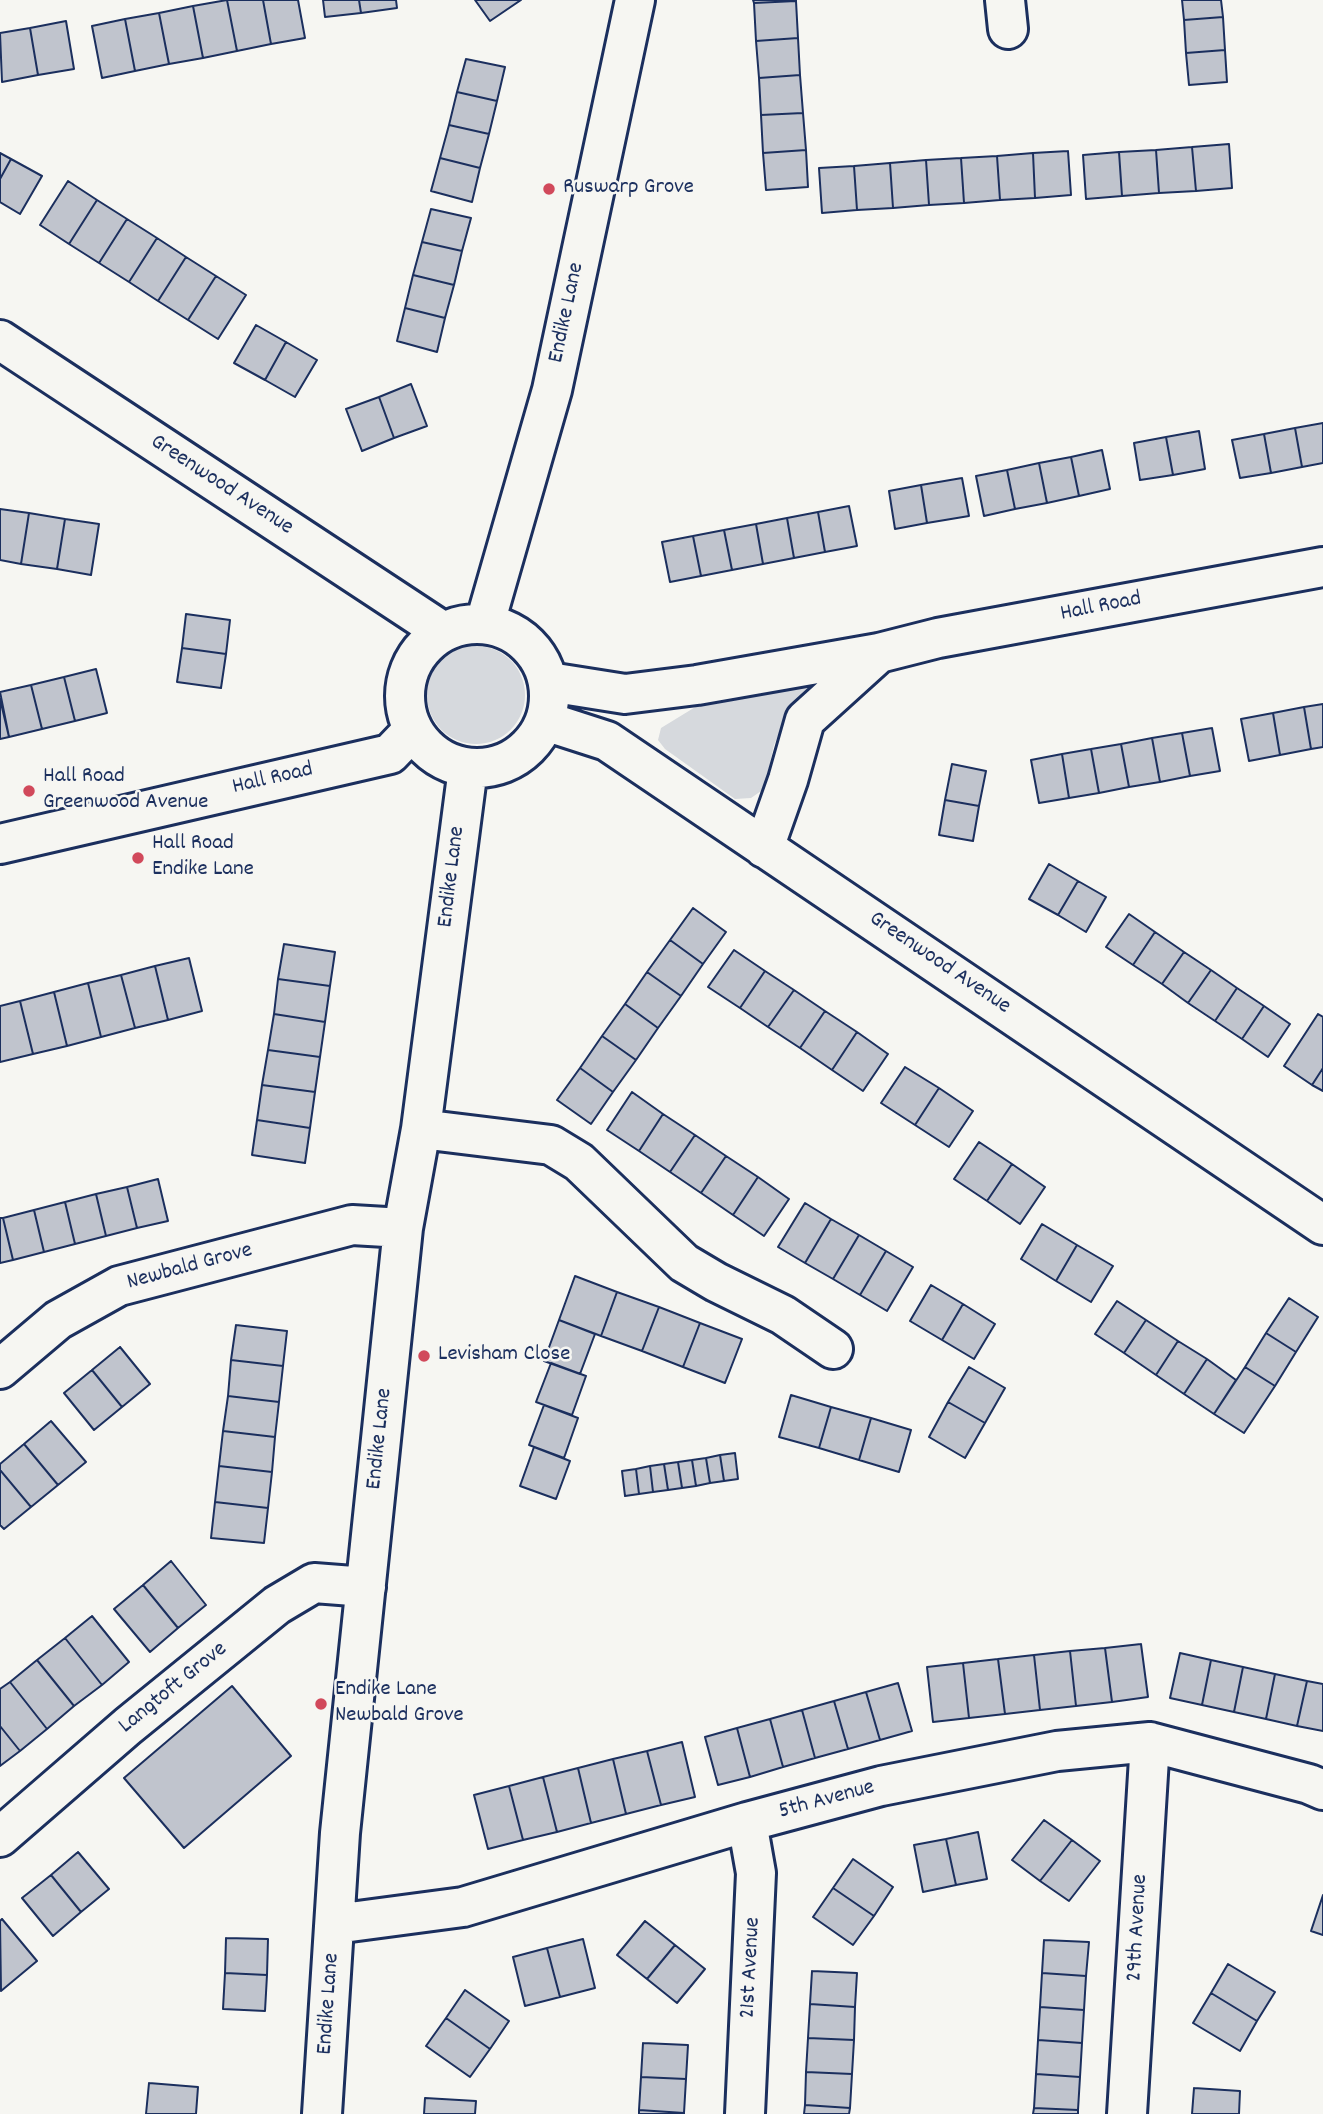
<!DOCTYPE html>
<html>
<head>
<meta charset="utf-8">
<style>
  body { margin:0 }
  canvas { display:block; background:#f6f6f2 }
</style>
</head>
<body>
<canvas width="1323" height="2114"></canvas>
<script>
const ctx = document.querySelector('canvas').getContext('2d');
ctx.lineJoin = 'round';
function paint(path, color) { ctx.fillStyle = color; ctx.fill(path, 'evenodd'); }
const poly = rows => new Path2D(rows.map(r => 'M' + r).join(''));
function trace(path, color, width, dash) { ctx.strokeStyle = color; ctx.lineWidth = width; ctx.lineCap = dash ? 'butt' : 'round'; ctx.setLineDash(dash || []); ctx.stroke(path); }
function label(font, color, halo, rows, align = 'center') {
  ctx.font = font + ' Dekko,sans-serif'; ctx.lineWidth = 5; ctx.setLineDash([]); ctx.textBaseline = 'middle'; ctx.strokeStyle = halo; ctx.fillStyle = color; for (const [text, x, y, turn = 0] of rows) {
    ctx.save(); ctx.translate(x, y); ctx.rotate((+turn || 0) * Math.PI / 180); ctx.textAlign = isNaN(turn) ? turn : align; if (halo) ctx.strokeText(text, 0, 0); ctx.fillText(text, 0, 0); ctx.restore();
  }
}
const green = poly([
  '427 695a49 49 0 1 1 98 0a49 49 0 1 1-98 0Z',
  [826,672,789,709,774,745,764,789,751,798,735,799,665,749,658,740,661,728,710,698]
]);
const building = poly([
  [227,0,237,51,203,58,193,6,227,0],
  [227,0,263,0,271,44,237,51,227,0],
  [263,0,298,0,305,38,271,44,263,0],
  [323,0,359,0,361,13,325,17,323,0],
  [359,0,396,0,397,8,361,13,359,0],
  [475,0,521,0,490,21,475,0],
  [753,0,796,0,796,1,754,3,753,0],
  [1182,0,1221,0,1223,17,1184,20,1182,0],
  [796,1,798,38,756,41,754,3,796,1],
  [193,6,203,58,169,64,159,13,193,6],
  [159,13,169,64,135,71,125,19,159,13],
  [1223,17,1225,50,1186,53,1184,20,1223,17],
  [125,19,135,71,102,78,92,26,125,19],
  [66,21,74,69,38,75,30,28,66,21],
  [30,28,38,75,2,82,0,33,30,28],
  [798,38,800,75,759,78,756,41,798,38],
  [1225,50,1227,82,1189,85,1186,53,1225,50],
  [466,59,505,67,497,101,457,92,466,59],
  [800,75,803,113,761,115,759,78,800,75],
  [457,92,497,101,489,134,449,125,457,92],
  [803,113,806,150,763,153,761,115,803,113],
  [449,125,489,134,480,168,440,158,449,125],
  [1229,144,1232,188,1196,191,1192,147,1229,144],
  [1192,147,1196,191,1159,193,1156,150,1192,147],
  [806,150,808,187,766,190,763,153,806,150],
  [1156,150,1159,193,1122,196,1119,152,1156,150],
  [1068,151,1071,195,1035,198,1033,153,1068,151],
  [1119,152,1122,196,1086,199,1083,155,1119,152],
  [0,153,11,159,0,179,0,153],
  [1033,153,1035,198,1000,200,997,156,1033,153],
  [997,156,1000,200,964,203,961,158,997,156],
  [440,158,480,168,472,202,431,191,440,158],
  [961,158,964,203,929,205,926,160,961,158],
  [11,159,42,176,20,214,0,202,0,179,11,159],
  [926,160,929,205,893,208,890,163,926,160],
  [890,163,893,208,857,210,854,166,890,163],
  [854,166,857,210,822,213,819,168,854,166],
  [68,181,97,200,69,244,40,225,68,181],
  [97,200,127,219,99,263,69,244,97,200],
  [431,209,471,218,462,251,422,242,431,209],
  [127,219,157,238,129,282,99,263,127,219],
  [157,238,186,257,158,301,129,282,157,238],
  [422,242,462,251,454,285,413,275,422,242],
  [186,257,216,276,188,320,158,301,186,257],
  [413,275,454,285,445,318,405,308,413,275],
  [216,276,246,295,218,339,188,320,216,276],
  [405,308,445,318,437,352,397,341,405,308],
  [256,325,286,342,265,380,234,363,256,325],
  [286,342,317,360,295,397,265,380,286,342],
  [411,384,427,426,394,438,379,397,411,384],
  [379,397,394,438,362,451,346,409,379,397],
  [1323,423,1323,463,1302,467,1295,428,1323,423],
  [1295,428,1302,467,1271,473,1264,434,1295,428],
  [1199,431,1205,469,1173,475,1166,437,1199,431],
  [1264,434,1271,473,1240,478,1232,440,1264,434],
  [1166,437,1173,475,1140,480,1134,443,1166,437],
  [1102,450,1110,489,1079,496,1071,457,1102,450],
  [1071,457,1079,496,1047,503,1039,463,1071,457],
  [1039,463,1047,503,1015,509,1007,470,1039,463],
  [1007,470,1015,509,984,516,976,476,1007,470],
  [962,478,969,516,927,523,921,485,962,478],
  [921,485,927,523,895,529,889,491,921,485],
  [849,506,857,546,825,552,818,512,849,506],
  [0,509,29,513,21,564,0,560,0,509],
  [818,512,825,552,794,558,787,518,818,512],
  [29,513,65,519,57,569,21,564,29,513],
  [787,518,794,558,763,564,756,524,787,518],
  [65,519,99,524,91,575,57,569,65,519],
  [756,524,763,564,732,570,724,530,756,524],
  [724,530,732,570,701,576,693,536,724,530],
  [693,536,701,576,670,582,662,542,693,536],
  [186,614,230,620,226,654,182,648,186,614],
  [182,648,226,654,221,688,177,682,182,648],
  [96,669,107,713,75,721,64,677,96,669],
  [64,677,75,721,42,729,31,685,64,677],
  [31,685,42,729,9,737,0,692,31,685],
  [0,699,9,737,0,739,0,699],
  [1323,704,1323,747,1311,749,1304,707,1323,704],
  [1304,707,1311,749,1280,755,1273,713,1304,707],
  [1273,713,1280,755,1249,761,1241,719,1273,713],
  [1212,728,1220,771,1190,776,1182,733,1212,728],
  [1182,733,1190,776,1160,782,1152,738,1182,733],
  [1152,738,1160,782,1129,787,1121,744,1152,738],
  [1121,744,1129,787,1099,793,1091,749,1121,744],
  [1091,749,1099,793,1069,798,1062,754,1091,749],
  [1062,754,1069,798,1039,803,1031,760,1062,754],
  [952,764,986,771,979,806,945,800,952,764],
  [945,800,979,806,973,841,939,835,945,800],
  [1049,864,1078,881,1058,915,1029,899,1049,864],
  [1078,881,1106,897,1086,932,1058,915,1078,881],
  [693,908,726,932,703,964,670,940,693,908],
  [1129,914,1155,932,1133,965,1106,947,1129,914],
  [1155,932,1184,952,1162,984,1133,965,1155,932],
  [670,940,703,964,681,996,647,972,670,940],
  [284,944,335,952,330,986,278,979,284,944],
  [734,950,765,971,740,1008,708,987,734,950],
  [1184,952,1211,970,1188,1003,1162,984,1184,952],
  [189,958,202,1011,168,1020,155,966,189,958],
  [155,966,168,1020,135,1028,121,975,155,966],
  [1211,970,1237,988,1215,1021,1188,1003,1211,970],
  [765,971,794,990,768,1027,740,1008,765,971],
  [647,972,681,996,658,1028,625,1004,647,972],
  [121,975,135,1028,101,1037,88,983,121,975],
  [278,979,330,986,325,1022,274,1014,278,979],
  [88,983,101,1037,67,1046,54,992,88,983],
  [1237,988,1264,1006,1242,1039,1215,1021,1237,988],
  [794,990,825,1011,800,1048,768,1027,794,990],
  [54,992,67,1046,33,1054,20,1001,54,992],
  [20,1001,33,1054,0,1062,0,1006,20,1001],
  [625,1004,658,1028,636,1060,602,1036,625,1004],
  [1264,1006,1290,1024,1268,1057,1242,1039,1264,1006],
  [825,1011,857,1032,832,1070,800,1048,825,1011],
  [274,1014,325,1022,320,1057,268,1050,274,1014],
  [1318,1014,1323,1017,1323,1068,1312,1085,1284,1066,1318,1014],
  [857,1032,888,1054,863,1091,832,1070,857,1032],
  [602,1036,636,1060,613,1092,580,1068,602,1036],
  [268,1050,320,1057,315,1092,262,1085,268,1050],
  [905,1067,939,1088,915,1125,881,1103,905,1067],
  [580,1068,613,1092,591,1124,557,1100,580,1068],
  [1323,1068,1323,1091,1312,1085,1323,1068],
  [262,1085,315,1092,310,1128,257,1120,262,1085],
  [939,1088,973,1111,949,1147,915,1125,939,1088],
  [632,1092,663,1114,639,1151,607,1130,632,1092],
  [663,1114,695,1135,670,1172,639,1151,663,1114],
  [257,1120,310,1128,305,1163,252,1155,257,1120],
  [695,1135,726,1156,701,1193,670,1172,695,1135],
  [979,1142,1012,1164,987,1201,954,1179,979,1142],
  [726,1156,758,1177,733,1215,701,1193,726,1156],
  [1012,1164,1045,1187,1020,1224,987,1201,1012,1164],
  [758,1177,789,1199,764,1236,733,1215,758,1177],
  [158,1179,168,1221,137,1228,127,1187,158,1179],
  [127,1187,137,1228,106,1236,96,1194,127,1187],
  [96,1194,106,1236,75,1244,65,1202,96,1194],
  [65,1202,75,1244,44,1252,34,1210,65,1202],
  [805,1203,831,1219,805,1263,778,1247,805,1203],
  [34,1210,44,1252,13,1260,3,1218,34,1210],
  [0,1218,3,1218,13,1260,0,1263,0,1218],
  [831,1219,859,1235,833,1279,805,1263,831,1219],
  [1042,1224,1077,1245,1056,1281,1021,1259,1042,1224],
  [859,1235,886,1251,860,1295,833,1279,859,1235],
  [1077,1245,1113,1266,1091,1302,1056,1281,1077,1245],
  [886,1251,913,1267,887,1311,860,1295,886,1251],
  [575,1276,617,1292,601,1336,559,1320,575,1276],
  [931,1285,963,1304,942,1340,910,1321,931,1285],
  [617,1292,659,1307,642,1351,601,1336,617,1292],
  [1289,1298,1318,1317,1296,1352,1266,1333,1289,1298],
  [1117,1301,1146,1320,1124,1353,1095,1334,1117,1301],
  [963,1304,995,1324,974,1359,942,1340,963,1304],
  [659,1307,700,1323,683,1367,642,1351,659,1307],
  [559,1320,595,1334,580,1374,544,1361,559,1320],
  [1146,1320,1178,1341,1156,1375,1124,1353,1146,1320],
  [700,1323,742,1339,725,1383,683,1367,700,1323],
  [236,1325,287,1331,283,1366,231,1360,236,1325],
  [1266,1333,1296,1352,1275,1386,1245,1367,1266,1333],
  [1178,1341,1207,1359,1184,1394,1156,1375,1178,1341],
  [120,1347,150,1384,122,1407,92,1370,120,1347],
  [1207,1359,1236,1380,1214,1414,1184,1394,1207,1359],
  [231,1360,283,1366,279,1402,228,1396,231,1360],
  [551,1363,586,1376,572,1415,536,1402,551,1363],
  [969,1367,1005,1388,985,1423,948,1402,969,1367],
  [1245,1367,1275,1386,1244,1433,1214,1414,1245,1367],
  [92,1370,122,1407,94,1430,64,1393,92,1370],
  [791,1395,831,1407,819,1448,779,1437,791,1395],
  [228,1396,279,1402,275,1437,223,1431,228,1396],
  [948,1402,985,1423,965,1458,929,1437,948,1402],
  [544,1405,578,1418,564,1458,529,1445,544,1405],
  [831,1407,871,1418,859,1460,819,1448,831,1407],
  [871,1418,911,1430,899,1472,859,1460,871,1418],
  [51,1421,86,1462,58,1485,24,1444,51,1421],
  [223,1431,275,1437,272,1472,219,1466,223,1431],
  [24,1444,58,1485,31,1507,0,1470,0,1464,24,1444],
  [534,1447,570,1461,556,1499,520,1486,534,1447],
  [735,1453,738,1479,724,1481,720,1455,735,1453],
  [720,1455,724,1481,710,1483,706,1458,720,1455],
  [706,1458,710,1483,696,1486,692,1460,706,1458],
  [692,1460,696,1486,682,1488,678,1462,692,1460],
  [678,1462,682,1488,668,1490,664,1464,678,1462],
  [664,1464,668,1490,653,1492,650,1466,664,1464],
  [219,1466,272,1472,268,1508,215,1502,219,1466],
  [650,1466,653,1492,639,1494,636,1469,650,1466],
  [636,1469,639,1494,625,1496,622,1471,636,1469],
  [0,1470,31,1507,4,1529,0,1525,0,1470],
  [215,1502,268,1508,264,1543,211,1538,215,1502],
  [171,1561,206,1605,178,1628,143,1585,171,1561],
  [143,1585,178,1628,150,1652,114,1609,143,1585],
  [92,1616,129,1662,102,1685,65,1638,92,1616],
  [65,1638,102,1685,74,1706,37,1660,65,1638],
  [1141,1644,1148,1697,1112,1702,1105,1648,1141,1644],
  [1105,1648,1112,1702,1076,1706,1070,1651,1105,1648],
  [1070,1651,1076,1706,1040,1710,1034,1655,1070,1651],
  [1180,1653,1211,1660,1202,1705,1170,1698,1180,1653],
  [1034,1655,1040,1710,1005,1714,998,1659,1034,1655],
  [998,1659,1005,1714,969,1718,963,1663,998,1659],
  [37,1660,74,1706,47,1729,10,1682,37,1660],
  [1211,1660,1243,1667,1234,1712,1202,1705,1211,1660],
  [963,1663,969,1718,933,1722,927,1667,963,1663],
  [1243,1667,1275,1674,1266,1719,1234,1712,1243,1667],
  [1275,1674,1307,1681,1297,1726,1266,1719,1275,1674],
  [1307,1681,1323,1684,1323,1731,1297,1726,1307,1681],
  [10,1682,47,1729,20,1751,0,1726,0,1689,10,1682],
  [898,1683,912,1731,880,1740,866,1692,898,1683],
  [232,1686,291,1756,184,1848,124,1778,232,1686],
  [866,1692,880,1740,848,1749,834,1701,866,1692],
  [834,1701,848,1749,815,1758,802,1710,834,1701],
  [802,1710,815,1758,783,1767,770,1719,802,1710],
  [770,1719,783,1767,750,1777,737,1728,770,1719],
  [0,1726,20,1751,0,1766,0,1726],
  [737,1728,750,1777,718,1785,705,1737,737,1728],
  [682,1742,695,1797,661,1805,647,1751,682,1742],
  [647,1751,661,1805,626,1814,613,1759,647,1751],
  [613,1759,626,1814,591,1823,578,1768,613,1759],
  [578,1768,591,1823,557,1832,543,1777,578,1768],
  [543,1777,557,1832,523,1840,509,1786,543,1777],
  [509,1786,523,1840,488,1849,474,1795,509,1786],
  [1044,1820,1072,1840,1040,1881,1012,1860,1044,1820],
  [978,1832,987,1879,956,1885,946,1839,978,1832],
  [946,1839,956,1885,923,1892,914,1845,946,1839],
  [1072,1840,1100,1861,1069,1901,1040,1881,1072,1840],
  [78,1852,109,1889,81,1912,51,1875,78,1852],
  [853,1859,893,1887,874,1916,833,1888,853,1859],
  [51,1875,81,1912,53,1936,22,1898,51,1875],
  [833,1888,874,1916,853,1945,813,1917,833,1888],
  [1323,1895,1323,1935,1311,1931,1323,1895],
  [2,1919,37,1961,1,1991,0,1921,2,1919],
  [645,1921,675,1945,647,1979,617,1955,645,1921],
  [226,1938,268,1939,267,1975,225,1973,226,1938],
  [583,1939,595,1988,560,1997,547,1948,583,1939],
  [1044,1940,1089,1942,1086,1976,1042,1973,1044,1940],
  [675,1945,705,1969,677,2003,647,1979,675,1945],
  [547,1948,560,1997,525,2006,513,1957,547,1948],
  [1228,1964,1275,1992,1257,2021,1211,1993,1228,1964],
  [812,1971,857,1973,855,2007,810,2004,812,1971],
  [225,1973,267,1975,265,2011,223,2009,225,1973],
  [1042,1973,1086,1976,1084,2010,1040,2007,1042,1973],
  [465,1990,509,2021,490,2049,446,2018,465,1990],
  [1211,1993,1257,2021,1240,2051,1193,2023,1211,1993],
  [810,2004,855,2007,854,2040,808,2038,810,2004],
  [1040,2007,1084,2010,1082,2043,1038,2040,1040,2007],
  [446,2018,490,2049,470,2077,426,2046,446,2018],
  [808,2038,854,2040,852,2074,806,2072,808,2038],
  [1038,2040,1082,2043,1080,2077,1036,2074,1038,2040],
  [643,2043,688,2045,686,2079,641,2077,643,2043],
  [806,2072,852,2074,850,2108,805,2105,806,2072],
  [1036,2074,1080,2077,1078,2110,1034,2108,1036,2074],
  [641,2077,686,2079,684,2113,639,2110,641,2077],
  [149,2083,198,2087,196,2114,146,2114,149,2083],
  [1194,2088,1240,2091,1239,2114,1192,2114,1194,2088],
  [425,2098,476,2101,475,2114,424,2114,425,2098],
  [805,2105,850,2108,849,2114,804,2114,805,2105],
  [1034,2108,1078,2110,1078,2114,1033,2114,1034,2108],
  [639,2110,684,2113,684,2114,639,2114,639,2110]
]);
const minor = poly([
  [1005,0,1008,29],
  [0,340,442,631],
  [485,623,552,390,635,0],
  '405 696a72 72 0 1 1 144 0a72 72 0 1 1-144 0Z',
  [549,682,625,694,697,685,879,653,938,638,1323,567],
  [545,721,607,741,1323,1225],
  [0,844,390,754,413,730],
  [764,848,788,780,805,720,879,653],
  [421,1129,551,1145,579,1162,684,1263,716,1282,783,1315,833,1349],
  [0,1369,58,1320,119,1286,352,1225,403,1228],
  [0,1837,128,1726,277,1605,314,1583,366,1587],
  [335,1924,463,1907,747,1822,881,1786,1057,1751,1150,1742,1309,1784,1323,1790],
  [322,2114,340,1833,403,1228,421,1129,468,768],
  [745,2114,756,1873,747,1822],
  [1127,2114,1150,1742]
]);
const markers = [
  [549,189,7,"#d1495b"],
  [29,791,7,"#d1495b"],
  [138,858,7,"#d1495b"],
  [424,1356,7,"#d1495b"],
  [321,1704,7,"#d1495b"]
];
const poiNames = [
  ["Ruswarp Grove",563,189],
  ["Hall Road",43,778],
  ["Greenwood Avenue",43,804],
  ["Hall Road",152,845],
  ["Endike Lane",152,871],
  ["Levisham Close",438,1356],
  ["Endike Lane",335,1691],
  ["Newbald Grove",335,1717]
];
const streetNames = [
  ["Endike Lane",568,313,-78],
  ["Greenwood Avenue",221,486,33],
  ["Hall Road",1101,608,-11],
  ["Hall Road",273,780,-13],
  ["Endike Lane",453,877,-83],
  ["Greenwood Avenue",939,964,34],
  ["Newbald Grove",190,1268,-15],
  ["Endike Lane",381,1439,-84],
  ["Langtoft Grove",174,1689,-39],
  ["5th Avenue",827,1801,-15],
  ["29th Avenue",1139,1928,-87],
  ["21st Avenue",752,1968,-87],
  ["Endike Lane",330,2004,-86]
];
paint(green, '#d6d9dd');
paint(building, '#c0c4cd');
trace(building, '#1b2f5e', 2);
trace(minor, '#1b2f5e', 44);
trace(minor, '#f6f6f2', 38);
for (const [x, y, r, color] of markers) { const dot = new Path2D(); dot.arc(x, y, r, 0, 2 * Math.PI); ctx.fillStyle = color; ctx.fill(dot); trace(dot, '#f6f6f2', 2.5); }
label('23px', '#1b2f5e', '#f6f6f2', poiNames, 'left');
label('23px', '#1b2f5e', '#f6f6f2', streetNames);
</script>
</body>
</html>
